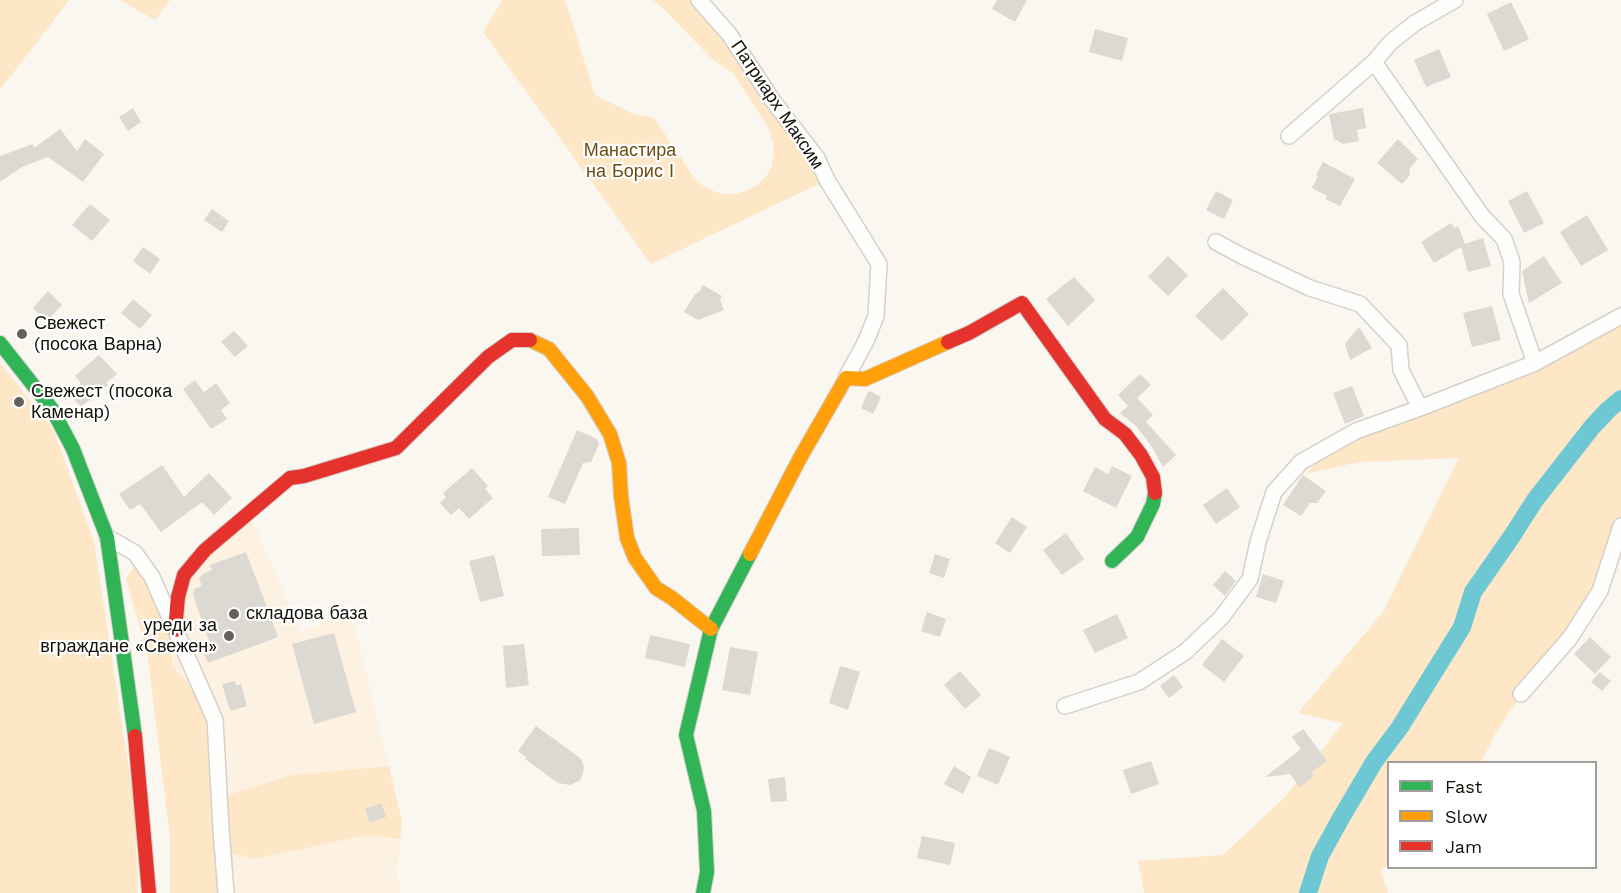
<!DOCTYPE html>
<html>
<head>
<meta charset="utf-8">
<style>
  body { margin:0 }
  #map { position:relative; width:1621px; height:893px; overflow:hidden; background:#faf6f0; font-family:"Work Sans",sans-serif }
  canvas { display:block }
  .legend { position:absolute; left:1387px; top:761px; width:210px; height:108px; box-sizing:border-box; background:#fff; border:2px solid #a19f9d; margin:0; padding:8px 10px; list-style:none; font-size:18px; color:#130f09 }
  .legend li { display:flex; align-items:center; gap:12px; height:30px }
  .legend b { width:30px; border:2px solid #a19f9d }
</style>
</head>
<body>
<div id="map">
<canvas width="1621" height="893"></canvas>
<ul class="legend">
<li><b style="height:8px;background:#30b455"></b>Fast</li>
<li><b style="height:8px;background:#ff9f0a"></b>Slow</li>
<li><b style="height:8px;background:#e5322d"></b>Jam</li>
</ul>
</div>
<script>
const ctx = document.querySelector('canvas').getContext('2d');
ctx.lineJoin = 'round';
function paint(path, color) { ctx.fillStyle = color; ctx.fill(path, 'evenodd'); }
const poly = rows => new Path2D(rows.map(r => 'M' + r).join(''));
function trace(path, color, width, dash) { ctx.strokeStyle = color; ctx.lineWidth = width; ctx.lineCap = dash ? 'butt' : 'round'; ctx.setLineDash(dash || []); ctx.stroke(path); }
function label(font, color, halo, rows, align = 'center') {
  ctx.font = font + ' "Work Sans",sans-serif'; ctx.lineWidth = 4.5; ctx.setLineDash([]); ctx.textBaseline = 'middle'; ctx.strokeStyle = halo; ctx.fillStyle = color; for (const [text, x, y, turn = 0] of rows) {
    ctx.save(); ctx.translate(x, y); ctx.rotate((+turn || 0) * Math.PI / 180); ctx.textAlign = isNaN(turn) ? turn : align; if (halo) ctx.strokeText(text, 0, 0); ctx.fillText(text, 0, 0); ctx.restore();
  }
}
const built = poly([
  [249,513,302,633,351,610,402,822,397,871,400,893,233,893,230,868,223,719,172,666,173,603,188,578]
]);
const green = poly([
  [0,0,69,0,0,90],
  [120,0,170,0,155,20],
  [502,0,565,0,595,95,634,114,654,118,693,176,702,185,713,191,724,194,736,194,749,190,760,183,767,175,772,165,774,145,768,127,734,74,711,58,667,12,653,0,699,0,827,180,651,264,483,32],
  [1621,321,1621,551,1600,597,1541,664,1496,732,1481,762,1388,762,1388,865,1381,871,1388,893,1144,893,1138,861,1223,855,1284,798,1343,723,1298,713,1383,612,1459,458,1359,462,1305,474,1340,442],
  [0,363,54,431,94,542,134,802,138,893,0,893],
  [136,563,172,604,172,666,222,719,226,796,292,775,389,766,402,822,400,839,367,835,254,859,229,852,232,893,170,893,170,838,147,651,126,579]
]);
const canal = poly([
  [1308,893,1320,856,1341,818,1374,762,1400,727,1462,627,1473,592,1512,536,1535,500,1592,427,1608,410,1621,399]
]);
const building = poly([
  [997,0,1027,0,1015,22,992,9],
  [1511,2,1529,39,1504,51,1487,14],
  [1095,29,1128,38,1122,61,1089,52],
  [1439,49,1451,77,1426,87,1414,60],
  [133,108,141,122,128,131,119,117],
  [1363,108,1366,128,1357,130,1359,141,1343,144,1334,139,1329,114],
  [60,129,77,151,85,139,104,154,83,182,48,157,22,167,0,182,0,156,33,144,34,148],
  [1398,139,1418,159,1409,169,1410,175,1402,184,1377,163],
  [1323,162,1355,179,1340,206,1325,199,1327,196,1312,188,1318,176,1316,175],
  [1216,191,1233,200,1224,219,1206,210],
  [1527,191,1544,223,1524,233,1508,201],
  [90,204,110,220,92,241,72,225],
  [212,209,229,221,222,232,204,220],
  [1587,215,1608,250,1581,266,1560,232],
  [1451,223,1455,228,1458,226,1465,244,1483,238,1491,266,1468,272,1461,247,1434,263,1421,242],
  [143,247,160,259,150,274,133,261],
  [1168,256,1188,275,1168,296,1148,277],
  [1544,256,1562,283,1529,303,1522,271],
  [1074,277,1095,300,1068,326,1046,299],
  [703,285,722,296,720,300,724,310,698,320,684,312,695,294,699,292],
  [1223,288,1249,314,1222,341,1195,316],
  [48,291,62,305,47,321,33,308],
  [133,299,152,315,140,329,121,313],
  [1492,306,1501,340,1472,347,1463,313],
  [1359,327,1372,348,1350,360,1345,344],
  [234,331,248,346,235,357,221,342],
  [99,355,117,374,106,383,108,385,81,407,69,394,81,383,75,376],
  [1140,374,1151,385,1137,398,1153,415,1146,422,1176,455,1163,467,1152,447,1136,426,1120,413,1128,406,1118,395],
  [195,380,204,392,216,383,230,403,221,410,227,419,211,429,183,389],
  [1352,386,1364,416,1345,424,1333,393],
  [870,391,881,397,873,414,861,408,868,392],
  [577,430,597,439,599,444,591,462,583,463,565,504,548,497],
  [162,465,184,497,209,473,232,498,214,515,202,502,161,532,140,504,130,510,119,494],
  [1112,466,1132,476,1116,508,1083,491,1095,467,1108,474],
  [472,468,488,486,485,489,493,498,469,519,459,508,451,515,440,503,446,497,443,493],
  [1303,475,1326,491,1317,503,1310,503,1301,516,1283,505],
  [1227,488,1240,507,1216,524,1203,505],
  [1012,517,1027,527,1010,553,995,543],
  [579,528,580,555,542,556,541,529],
  [1066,533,1084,559,1062,575,1043,550],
  [246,552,278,637,208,663,202,649,211,646,193,595,194,589,202,586,199,578,203,574,212,570,210,565],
  [935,554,950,559,944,578,929,573],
  [494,555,504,596,480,602,469,561],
  [1225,571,1236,581,1225,596,1213,585],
  [1263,574,1284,581,1276,603,1256,597],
  [927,612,946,619,940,637,921,631],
  [1117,614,1128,638,1095,653,1083,630],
  [334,633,356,712,314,724,292,644],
  [650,635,690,644,685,667,645,658],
  [1590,637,1611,657,1595,674,1574,654],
  [1222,639,1244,656,1224,682,1202,665],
  [524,644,529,685,506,688,503,646],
  [730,647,758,652,750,695,722,690],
  [840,666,860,672,848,710,829,703],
  [960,671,981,695,965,709,944,685],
  [1600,672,1611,681,1602,691,1591,682],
  [1174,675,1183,687,1169,698,1160,686],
  [235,681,236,685,241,684,247,706,230,711,222,684],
  [536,726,579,757,582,761,584,768,582,777,579,781,570,785,558,783,525,759,526,757,518,751],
  [1303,729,1327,761,1312,772,1314,776,1300,787,1290,774,1265,777,1301,749,1292,737],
  [989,748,1010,757,998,785,977,776],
  [1151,761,1159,784,1131,794,1123,770],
  [954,766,971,777,963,794,944,784],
  [785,777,787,801,771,802,768,779],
  [381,803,386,817,370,823,365,809],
  [922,836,955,843,950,865,917,858]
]);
const street = poly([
  [699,0,729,34,773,101,817,158,827,180,879,264,876,316,866,341,846,378],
  [1374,62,1482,216,1504,239,1512,262,1511,294,1535,363],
  [1289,136,1374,62,1391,42,1415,23,1455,0],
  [1216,242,1242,256,1310,288,1360,304,1399,345,1401,370,1420,408],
  [107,537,135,553,152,577,215,720,221,829,226,893],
  [1521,694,1570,638,1600,591,1621,526],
  [1065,706,1139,682,1185,652,1221,618,1250,579,1258,542,1274,492,1301,462,1356,431,1420,408,1535,363,1621,316]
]);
const fast = poly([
  [0,343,52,409,73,449,107,537,135,736],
  [1112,561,1137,537,1153,504,1155,493],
  [703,893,707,872,704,811,686,735,711,629,750,554]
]);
const slow = poly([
  [530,340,549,349,587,396,610,434,619,463,621,496,627,538,635,558,656,588,672,598,711,629],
  [750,554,800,458,846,378,865,379,948,342]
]);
const jam = poly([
  [948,342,969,333,1022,303,1105,419,1125,434,1141,455,1153,477,1155,493],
  [175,630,178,597,184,575,205,550,290,478,304,476,396,448,488,357,512,340,530,340],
  [135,736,149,893]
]);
const markers = [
  [22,334,6,"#64605a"],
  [19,402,6,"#64605a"],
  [234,614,6,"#64605a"],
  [229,636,6,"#64605a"]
];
const streetNames = [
  ["Патриарх Максим",777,105,56]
];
const parkNames = [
  ["Манастира",630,151],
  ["на Борис І",630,172]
];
const poiNames = [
  ["Свежест",34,324],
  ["(посока Варна)",34,345],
  ["Свежест (посока",31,392],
  ["Каменар)",31,413],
  ["складова база",246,614],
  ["уреди за",217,626,"right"],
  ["вграждане «Свежен»",217,647,"right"]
];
paint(built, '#fdf2e2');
paint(green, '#fde7c6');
trace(canal, '#6dc8d3', 18);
paint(building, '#dcd8d2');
trace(street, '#d5d0ca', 18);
trace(fast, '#d5d0ca', 16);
trace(slow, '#d5d0ca', 16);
trace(jam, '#d5d0ca', 16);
trace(street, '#fefefd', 15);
trace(fast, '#30b455', 14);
trace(slow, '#ff9f0a', 14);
trace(jam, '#e5322d', 14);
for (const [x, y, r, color] of markers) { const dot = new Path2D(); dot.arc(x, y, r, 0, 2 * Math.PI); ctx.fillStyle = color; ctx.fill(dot); trace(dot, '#fff', 2); }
label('18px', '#130f09', '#fff', streetNames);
label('18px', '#6d4c10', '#fff', parkNames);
label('18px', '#130f09', '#fff', poiNames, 'left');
</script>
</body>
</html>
